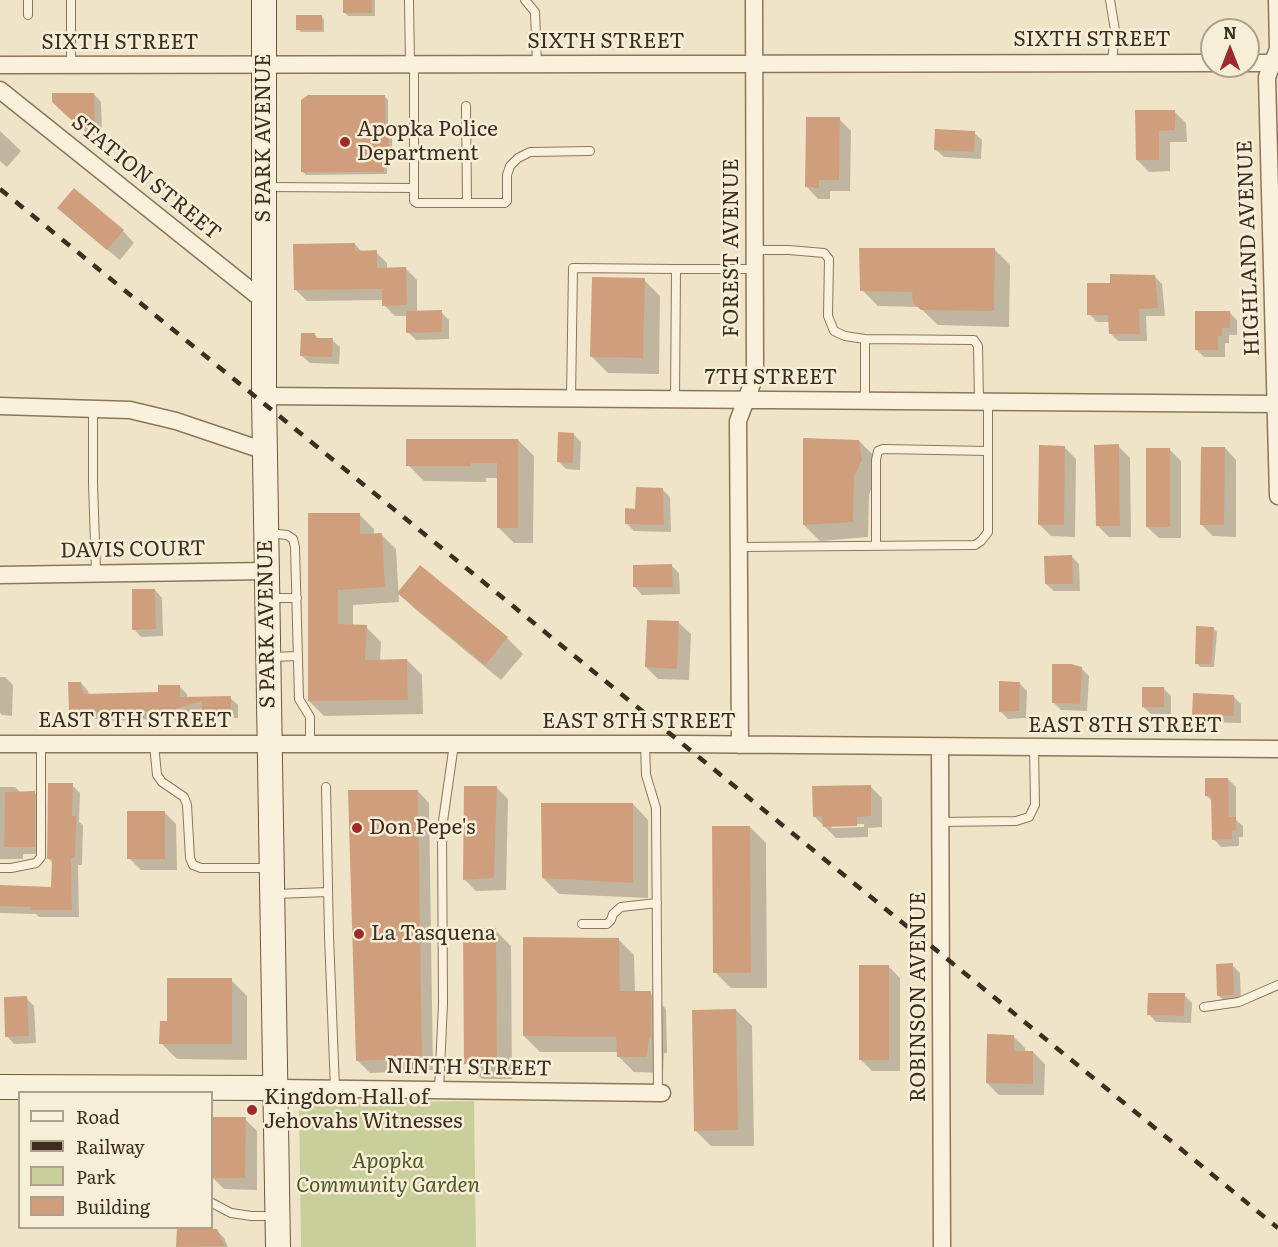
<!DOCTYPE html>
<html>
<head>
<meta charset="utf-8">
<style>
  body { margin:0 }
  #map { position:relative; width:1278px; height:1247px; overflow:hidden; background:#f0e4c8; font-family:Literata,serif }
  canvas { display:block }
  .legend { position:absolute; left:18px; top:1091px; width:195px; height:138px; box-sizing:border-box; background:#f7eed8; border:2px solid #ada18e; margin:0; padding:8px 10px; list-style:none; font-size:18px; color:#3d2e20 }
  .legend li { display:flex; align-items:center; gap:12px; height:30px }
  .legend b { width:30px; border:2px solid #ada18e }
  .north { position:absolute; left:1200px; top:18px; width:60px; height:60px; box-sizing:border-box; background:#f7eed8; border:2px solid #ada18e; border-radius:50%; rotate:0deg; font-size:16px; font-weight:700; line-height:24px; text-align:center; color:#3d2e20 }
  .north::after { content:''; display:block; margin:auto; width:21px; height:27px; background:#9e2a2b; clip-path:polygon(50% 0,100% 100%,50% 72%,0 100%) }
</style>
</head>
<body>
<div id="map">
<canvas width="1278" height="1247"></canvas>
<ul class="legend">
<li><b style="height:8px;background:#faf1dc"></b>Road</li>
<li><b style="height:8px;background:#3d2e20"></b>Railway</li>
<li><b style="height:16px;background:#c9cf9b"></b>Park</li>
<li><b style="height:16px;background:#cf9f7d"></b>Building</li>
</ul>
<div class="north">N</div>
</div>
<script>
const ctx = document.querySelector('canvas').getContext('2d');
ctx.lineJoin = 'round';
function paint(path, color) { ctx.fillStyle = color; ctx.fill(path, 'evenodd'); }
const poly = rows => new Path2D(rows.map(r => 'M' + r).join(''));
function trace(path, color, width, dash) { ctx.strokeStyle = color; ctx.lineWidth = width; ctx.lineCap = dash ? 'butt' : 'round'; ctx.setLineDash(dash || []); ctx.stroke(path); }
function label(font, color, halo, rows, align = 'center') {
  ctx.font = font + ' Literata,serif'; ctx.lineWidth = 5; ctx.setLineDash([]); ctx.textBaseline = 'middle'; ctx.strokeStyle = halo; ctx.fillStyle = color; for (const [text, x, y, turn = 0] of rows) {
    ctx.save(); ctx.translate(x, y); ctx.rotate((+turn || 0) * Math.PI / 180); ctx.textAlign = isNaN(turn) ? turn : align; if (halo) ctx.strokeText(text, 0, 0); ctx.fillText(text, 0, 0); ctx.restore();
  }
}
const green = poly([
  [474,1101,476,1247,301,1247,299,1103]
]);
const shadow = poly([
  [345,0,375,0,375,16,348,16,344,12],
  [321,16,324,20,324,32,301,32,298,29],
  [94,94,101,102,102,135,89,135,61,110],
  [384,96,388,100,388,133,392,137,392,155,387,155,387,174,306,175,302,171],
  [1174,111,1186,123,1187,142,1170,142,1170,171,1149,172,1137,160,1137,112],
  [839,119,851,131,850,191,830,191,830,199,818,199,807,187],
  [0,131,21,151,7,167,0,161],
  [974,133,982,140,981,159,944,157,936,150],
  [71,220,123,231,134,243,120,260],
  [355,244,362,252,376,252,387,263,387,269,406,269,417,280,417,312,441,312,449,320,449,339,416,340,408,332,408,316,395,316,384,305,384,300,307,301,296,290],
  [994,249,1010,265,1009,327,938,325,919,307,878,306,862,290],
  [1154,276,1162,284,1165,316,1146,316,1147,341,1118,341,1110,333,1110,322,1097,322,1089,314,1112,285],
  [644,280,660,296,659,374,608,373,592,357],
  [1230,313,1237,320,1237,335,1229,335,1229,343,1225,343,1225,357,1204,357,1196,349],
  [315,335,319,339,332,340,340,347,339,364,310,363,302,356],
  [573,434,581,442,580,470,566,469,558,461],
  [518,440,534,456,533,543,514,543,498,527,498,478,486,478,486,482,424,481,408,465],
  [859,441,875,457,877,477,869,494,868,537,820,541,804,525],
  [1118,446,1130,458,1131,537,1109,537,1097,525],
  [1064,447,1076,459,1075,537,1051,536,1039,524],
  [1225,448,1236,460,1236,537,1213,536,1201,524],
  [1169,449,1181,461,1181,538,1159,538,1147,527],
  [662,489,670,497,671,532,634,531,626,523,637,510],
  [359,514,374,529,374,535,381,534,396,549,399,602,353,605,353,626,366,627,381,642,380,661,407,660,422,675,423,714,324,716,309,701,309,515],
  [1071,556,1079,564,1080,591,1054,591,1046,584],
  [671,565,679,573,680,594,642,595,635,587],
  [155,590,162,598,163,636,141,637,134,629],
  [399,593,507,638,523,654,501,680,415,609],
  [679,623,691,634,689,680,658,679,646,667],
  [1213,628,1217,632,1214,667,1200,667,1197,663],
  [1081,668,1089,676,1087,711,1061,710,1053,702],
  [0,677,5,677,13,685,12,716,2,715,0,713],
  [81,683,88,691,89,696,160,694,179,686,187,694,187,698,230,698,238,705,238,718,212,718,204,710,176,721,173,718,112,721,110,719,78,719,70,711],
  [1019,683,1027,691,1026,718,1008,719,1000,711],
  [1163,688,1171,696,1171,714,1151,714,1143,707],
  [1233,696,1241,704,1241,723,1202,722,1194,715],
  [1228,779,1236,787,1236,820,1243,826,1243,837,1239,837,1239,846,1221,847,1214,839,1213,802,1207,796],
  [72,785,80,793,79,822,83,825,82,865,78,865,79,917,39,917,36,914,0,913,0,887,53,888,53,863,48,858],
  [870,786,882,798,882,827,868,828,868,837,836,838,814,816],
  [864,824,864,827,832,828,829,825],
  [0,787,15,787,21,793,34,792,42,800,42,854,23,854,23,859,0,859],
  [496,787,508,799,506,890,476,891,464,879],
  [418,791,429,803,433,1070,370,1073,358,1061],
  [633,804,648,820,648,898,559,894,543,878],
  [164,812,176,824,177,870,141,870,129,858],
  [750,827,766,843,767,988,731,988,715,972],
  [495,930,511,946,512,1079,482,1079,466,1063],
  [618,939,634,955,635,993,650,993,666,1009,667,1053,664,1053,663,1073,634,1072,618,1056,618,1052,540,1052,524,1036],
  [1232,965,1240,973,1241,1002,1226,1003,1218,995],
  [888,966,900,978,900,1071,872,1071,860,1059],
  [231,980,247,996,247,1060,177,1059,161,1043],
  [1184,995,1192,1003,1191,1023,1156,1022,1149,1014],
  [26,998,34,1006,36,1043,14,1044,7,1036],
  [736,1010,752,1026,754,1146,711,1146,695,1130],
  [1013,1036,1025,1048,1025,1052,1033,1052,1045,1064,1044,1095,999,1095,987,1083],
  [212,1118,245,1119,257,1131,257,1190,224,1189,212,1177],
  [179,1229,216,1230,224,1238,228,1247,178,1247]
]);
const building = poly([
  [343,0,372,0,372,13,343,13],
  [296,15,322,15,322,30,296,30],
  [52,93,94,93,95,128,80,128,52,102],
  [308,95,385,95,385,132,389,132,389,152,384,152,384,172,301,172,301,100],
  [1135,110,1175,110,1175,130,1159,131,1159,160,1136,160],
  [806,117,840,117,839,180,819,180,819,188,805,187],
  [935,129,975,131,974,152,934,150],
  [74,188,124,230,107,250,57,208],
  [355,243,355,251,377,250,377,268,406,267,407,305,382,306,382,289,294,290,293,244],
  [859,248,995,248,994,311,921,310,913,303,912,292,860,291],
  [1110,274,1155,275,1158,308,1139,309,1140,334,1109,334,1108,315,1087,315,1087,283,1110,283],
  [592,277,645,278,643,358,590,357],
  [442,310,442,332,406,333,406,311],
  [1195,311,1230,311,1230,328,1222,328,1222,336,1218,336,1218,350,1195,350],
  [301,333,315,333,315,338,333,338,332,357,300,356],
  [558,432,574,433,573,463,557,462],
  [803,438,859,440,862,460,854,477,853,522,803,525],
  [406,439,518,439,518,528,497,528,497,463,471,463,471,466,406,466],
  [1119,444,1120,526,1096,526,1094,445],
  [1039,445,1065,446,1064,525,1038,525],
  [1201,447,1225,447,1224,525,1200,525],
  [1146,448,1170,448,1170,527,1146,527],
  [636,487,663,488,664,525,625,524,625,508,635,509],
  [308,513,360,513,360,534,382,533,385,587,338,590,338,624,367,625,365,660,407,659,408,700,308,701],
  [1072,555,1073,584,1045,584,1044,556],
  [672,564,673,587,633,587,633,565],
  [420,565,508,637,485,665,397,593],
  [132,589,155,589,156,629,132,630],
  [647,620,679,621,677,669,645,667],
  [1196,626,1214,627,1211,664,1195,664],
  [1052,664,1071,664,1082,667,1080,704,1052,703],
  [999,681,1020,682,1019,711,999,712],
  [68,682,81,682,83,694,158,692,158,685,180,685,180,697,231,696,231,710,202,711,202,701,175,709,167,714,165,711,75,713,69,712],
  [1142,687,1164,687,1164,707,1142,707],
  [1193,693,1234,695,1234,716,1192,715],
  [1205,778,1228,778,1229,817,1236,817,1236,830,1232,830,1232,839,1212,840,1211,796,1205,796],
  [48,783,73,783,72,816,76,816,76,830,75,858,71,858,72,910,30,910,30,907,0,906,0,885,51,887,52,859,47,859],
  [871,785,871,816,857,817,857,826,823,827,822,816,813,817,812,786],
  [464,786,497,786,494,878,463,880],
  [348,790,418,790,422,1058,356,1061],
  [35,791,35,847,4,847,5,792],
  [541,803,633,803,633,883,542,878],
  [127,811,165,811,165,859,127,859],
  [712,826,750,826,751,973,713,973],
  [463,928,496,928,497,1064,464,1064],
  [523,937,619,938,620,991,651,991,651,1037,649,1037,647,1057,617,1057,616,1037,523,1036],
  [1233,963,1234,995,1217,996,1216,964],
  [859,965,889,965,889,1060,859,1060],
  [167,978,232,978,232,1044,159,1044,160,1021,167,1021],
  [1148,993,1185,993,1184,1016,1147,1015],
  [27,996,29,1036,5,1037,4,997],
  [736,1009,738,1130,694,1131,692,1010],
  [987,1034,1014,1035,1014,1051,1033,1051,1033,1084,986,1083],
  [212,1117,246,1117,245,1178,212,1178],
  [177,1227,217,1229,225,1246,176,1247]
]);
const service = poly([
  [71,0,71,65],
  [409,0,410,65],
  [525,0,535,12,537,65],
  [1110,0,1115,30,1112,63],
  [28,15,28,0],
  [414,65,414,201,417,203,505,203,507,201,507,175,510,166,518,158,530,152,590,151],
  [466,106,467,203],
  [267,187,414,188],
  [754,250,789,250,824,253,829,259,828,316,834,331,845,336,865,339,974,340,978,346,979,402],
  [571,399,573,268,676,269],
  [675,400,676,269,754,269],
  [865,401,865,339],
  [93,409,93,483,96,573],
  [269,533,287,535,293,539,295,547,299,699,310,717,310,744],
  [876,546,876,460,878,451,883,449,988,451],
  [739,547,975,545,981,541,988,532,988,402],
  [270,598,297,598],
  [272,657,298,656],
  [154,744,157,775,162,782,184,797,187,805,190,858,193,865,201,868,269,868],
  [645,744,646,775,656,808,658,1093],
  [326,787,329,936,335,1089],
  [940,822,1016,821,1029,817,1035,805,1034,747],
  [0,868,11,868,36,863,41,857,41,744],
  [275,894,328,892],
  [582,924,607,924,611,920,613,914,621,907,657,903],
  [1204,1007,1239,1002,1278,985],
  [439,1090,443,1004,442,828,454,744],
  [212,1203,231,1213,251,1216,274,1216]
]);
const minor = poly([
  [1277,0,1278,49,1267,77,1278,496],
  [1248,63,1278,63],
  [0,65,1212,63],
  [0,90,264,301],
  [264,396,1278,404],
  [0,406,130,410,176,421,265,451],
  [0,575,267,571],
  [0,744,681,744,1278,749],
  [740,745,738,421,755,376,754,0],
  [940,747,942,1247],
  [276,1088,662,1093]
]);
const secondary = poly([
  [264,0,264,396,278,1247],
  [0,1087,276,1088]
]);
const rail = poly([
  [0,189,1278,1228]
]);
const markers = [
  [345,142,6,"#9e2a2b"],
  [357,828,6,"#9e2a2b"],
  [359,934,6,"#9e2a2b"],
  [252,1110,6,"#9e2a2b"]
];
const streetNames = [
  ["SIXTH STREET",1092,40],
  ["SIXTH STREET",606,42],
  ["SIXTH STREET",120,43],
  ["S PARK AVENUE",264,138,-90],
  ["STATION STREET",146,178,39],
  ["FOREST AVENUE",732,248,-90],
  ["HIGHLAND AVENUE",1249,248,-92],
  ["7TH STREET",771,378],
  ["DAVIS COURT",133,550,-1],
  ["S PARK AVENUE",267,624,-91],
  ["EAST 8TH STREET",135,721],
  ["EAST 8TH STREET",639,722],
  ["EAST 8TH STREET",1125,726],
  ["ROBINSON AVENUE",919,997,-90],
  ["NINTH STREET",469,1068,1]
];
const poiNames = [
  ["Apopka Police",357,130],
  ["Department",357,154],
  ["Don Pepe's",369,828],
  ["La Tasquena",371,934],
  ["Kingdom Hall of",264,1098],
  ["Jehovahs Witnesses",264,1122]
];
const parkNames = [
  ["Apopka",388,1162],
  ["Community Garden",388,1186]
];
paint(green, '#c9cf9b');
paint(shadow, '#0003');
paint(building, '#cf9f7d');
trace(service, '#8d765c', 10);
trace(minor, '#8d765c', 19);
trace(secondary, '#6f573f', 26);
trace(service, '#faf1dc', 8);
trace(minor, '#faf1dc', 16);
trace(secondary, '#faf1dc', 24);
trace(rail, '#3d2e20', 4.5, [10, 10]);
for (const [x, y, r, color] of markers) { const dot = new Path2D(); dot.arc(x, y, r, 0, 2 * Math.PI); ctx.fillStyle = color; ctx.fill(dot); trace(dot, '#f7eed8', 2); }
label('21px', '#3d2e20', '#f7eed8', streetNames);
label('21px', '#3d2e20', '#f7eed8', poiNames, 'left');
label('italic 21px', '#4d5a26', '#f7eed8', parkNames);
</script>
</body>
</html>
